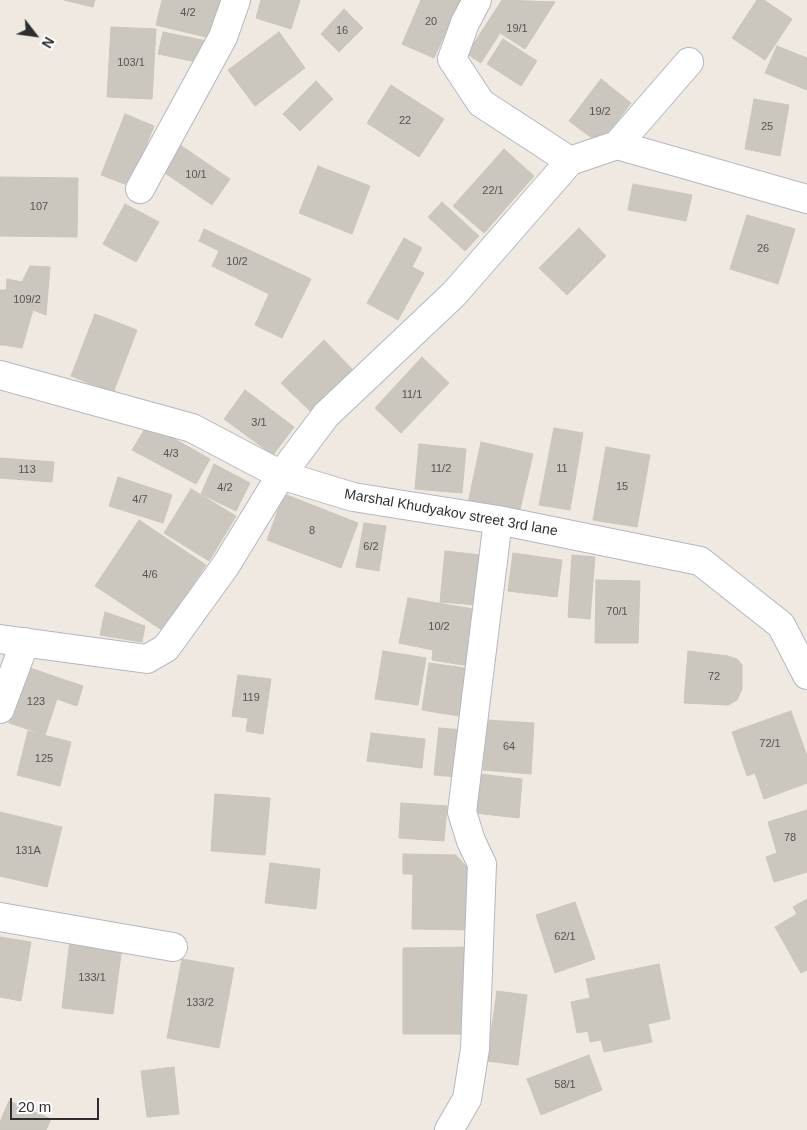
<!DOCTYPE html>
<html>
<head>
<meta charset="utf-8">
<style>
  body { margin:0 }
  #map { position:relative; width:807px; height:1130px; overflow:hidden; background:#efe9e1; font-family:Helvetica,sans-serif }
  canvas { display:block }
  .north { position:absolute; left:10px; top:10px; width:50px; height:50px; -webkit-text-stroke:4px #fff; paint-order:stroke; rotate:120deg; font-size:14px; font-weight:700; line-height:20px; text-align:center; color:#2e2e2e }
  .north::after { content:''; display:block; margin:auto; width:18px; height:22px; background:#2e2e2e; clip-path:polygon(50% 0,100% 100%,50% 72%,0 100%) }
  .scale { position:absolute; left:10px; top:1098px; width:89px; height:22px; box-sizing:border-box; border:2px solid #2e2e2e; border-top:0; padding-left:6px; font-size:15px; line-height:18px; white-space:nowrap; color:#2e2e2e; -webkit-text-stroke:4px #fff; paint-order:stroke }
</style>
</head>
<body>
<div id="map">
<canvas width="807" height="1130"></canvas>
<div class="north">N</div>
<div class="scale">20 m</div>
</div>
<script>
const ctx = document.querySelector('canvas').getContext('2d');
ctx.lineJoin = 'round';
function paint(path, color) { ctx.fillStyle = color; ctx.fill(path, 'evenodd'); }
const poly = rows => new Path2D(rows.map(r => 'M' + r).join(''));
function trace(path, color, width, dash) { ctx.strokeStyle = color; ctx.lineWidth = width; ctx.lineCap = dash ? 'butt' : 'round'; ctx.setLineDash(dash || []); ctx.stroke(path); }
function label(font, color, halo, rows, align = 'center') {
  ctx.font = font + ' Helvetica,sans-serif'; ctx.lineWidth = 5; ctx.setLineDash([]); ctx.textBaseline = 'middle'; ctx.strokeStyle = halo; ctx.fillStyle = color; for (const [text, x, y, turn = 0] of rows) {
    ctx.save(); ctx.translate(x, y); ctx.rotate((+turn || 0) * Math.PI / 180); ctx.textAlign = isNaN(turn) ? turn : align; if (halo) ctx.strokeText(text, 0, 0); ctx.fillText(text, 0, 0); ctx.restore();
  }
}
const building = poly([
  [64,0,95,0,93,7,64,0],
  [162,0,220,0,210,38,156,25,162,0],
  [261,0,300,0,291,29,256,18,261,0],
  [421,0,460,0,434,58,402,44,421,0],
  [502,0,555,2,525,49,500,33,481,63,467,54,502,0],
  [757,0,764,0,792,19,765,60,732,38,757,0],
  [344,9,363,28,339,52,321,34,344,9],
  [111,27,156,29,152,99,107,97,111,27],
  [163,32,207,41,202,63,158,54,163,32],
  [279,32,305,68,255,106,228,70,279,32],
  [503,39,537,61,521,86,487,64,503,39],
  [777,46,807,58,807,90,765,73,777,46],
  [601,79,631,103,600,144,569,121,601,79],
  [316,81,333,99,300,131,283,114,316,81],
  [391,85,444,119,419,157,367,123,391,85],
  [754,99,789,105,780,156,745,149,754,99],
  [125,114,154,126,130,186,101,175,125,114],
  [180,145,230,179,212,205,162,171,180,145],
  [504,149,534,176,484,233,453,206,504,149],
  [318,166,370,186,352,234,299,213,318,166],
  [0,177,78,178,77,237,0,236,0,177],
  [633,184,692,195,686,221,628,210,633,184],
  [442,202,479,236,465,251,428,217,442,202],
  [125,204,159,222,136,262,103,244,125,204],
  [747,215,795,229,778,284,730,269,747,215],
  [579,228,606,256,567,295,539,268,579,228],
  [204,229,311,279,282,338,255,325,269,294,212,266,219,251,199,241,204,229],
  [404,238,422,248,412,267,424,273,398,320,367,303,404,238],
  [30,266,50,267,46,315,33,310,22,348,4,345,7,279,22,282,30,266],
  [0,290,7,290,4,345,0,345,0,290],
  [95,314,137,330,113,393,71,376,95,314],
  [324,340,352,369,310,411,281,383,324,340],
  [422,357,449,383,401,433,375,408,422,357],
  [245,390,294,427,273,455,224,419,245,390],
  [148,424,210,459,196,484,132,450,148,424],
  [554,428,583,433,570,510,539,505,554,428],
  [481,442,533,454,519,514,468,503,481,442],
  [419,444,466,449,462,493,415,489,419,444],
  [606,447,650,455,637,527,593,520,606,447],
  [0,458,54,462,52,482,0,478,0,458],
  [214,464,250,483,236,511,201,494,214,464],
  [118,477,172,495,163,523,109,506,118,477],
  [191,489,236,516,209,561,164,533,191,489],
  [284,494,358,523,341,568,267,540,284,494],
  [139,520,206,565,162,630,95,586,139,520],
  [364,523,386,526,379,571,356,567,364,523],
  [445,551,481,555,477,605,440,602,445,551],
  [513,553,562,560,557,597,508,591,513,553],
  [572,555,595,557,590,619,568,617,572,555],
  [596,580,640,581,638,643,595,643,596,580],
  [408,598,479,610,469,666,432,660,433,650,399,643,408,598],
  [105,612,145,626,142,642,100,635,105,612],
  [383,651,426,658,418,705,375,699,383,651],
  [688,651,728,656,737,659,742,665,742,689,737,700,728,705,684,703,688,651],
  [429,663,472,669,465,717,422,710,429,663],
  [27,667,83,686,77,706,57,699,45,735,9,723,27,667],
  [238,675,271,679,263,734,246,731,248,718,232,716,238,675],
  [791,711,807,756,807,783,764,799,755,773,747,776,732,732,791,711],
  [487,720,534,723,531,774,483,770,487,720],
  [439,728,463,730,458,777,434,775,439,728],
  [28,731,71,742,60,786,17,775,28,731],
  [371,733,425,739,422,768,367,761,371,733],
  [479,774,522,779,519,818,475,813,479,774],
  [215,794,270,798,265,855,211,851,215,794],
  [401,803,447,806,444,841,399,838,401,803],
  [807,810,807,872,774,882,766,857,777,853,768,822,807,810],
  [0,812,62,827,47,887,0,876,0,812],
  [403,854,456,855,475,876,475,930,412,929,413,874,403,874,403,854],
  [270,863,320,869,316,909,265,903,270,863],
  [807,899,807,970,801,973,775,927,797,914,793,907,807,899],
  [575,902,595,959,555,973,536,915,575,902],
  [0,937,31,942,21,1001,0,997,0,937],
  [70,940,122,947,113,1014,62,1008,70,940],
  [468,947,469,1034,403,1034,403,948,468,947],
  [182,959,234,968,219,1048,167,1038,182,959],
  [659,964,670,1019,648,1024,652,1042,604,1052,601,1040,590,1042,588,1031,577,1033,571,1002,590,998,586,979,659,964],
  [497,991,527,995,518,1065,487,1061,497,991],
  [589,1055,602,1090,541,1115,527,1079,589,1055],
  [174,1067,179,1114,147,1117,141,1071,174,1067],
  [9,1101,51,1119,46,1130,0,1130,0,1122,9,1101]
]);
const minor = poly([
  [477,0,465,23,452,59,481,103,570,161,617,145,807,199],
  [617,145,689,62],
  [140,189,223,37,236,0],
  [0,375,192,428,281,475,353,497,498,520,700,561,781,625,807,675],
  [0,639,147,659,166,648,226,565,281,475,326,415,454,294,570,161],
  [0,709,25,642],
  [0,917,173,947],
  [449,1130,467,1099,475,1049,482,864,471,841,462,812,498,520]
]);
const numberNames = [
  ["4/2",188,13],
  ["20",431,22],
  ["19/1",517,29],
  ["16",342,31],
  ["103/1",131,63],
  ["19/2",600,112],
  ["22",405,121],
  ["25",767,127],
  ["10/1",196,175],
  ["22/1",493,191],
  ["107",39,207],
  ["26",763,249],
  ["10/2",237,262],
  ["109/2",27,300],
  ["11/1",412,395],
  ["3/1",259,423],
  ["4/3",171,454],
  ["11/2",441,469],
  ["11",562,469],
  ["113",27,470],
  ["15",622,487],
  ["4/2",225,488],
  ["4/7",140,500],
  ["8",312,531],
  ["6/2",371,547],
  ["4/6",150,575],
  ["70/1",617,612],
  ["10/2",439,627],
  ["72",714,677],
  ["119",251,698],
  ["123",36,702],
  ["72/1",770,744],
  ["64",509,747],
  ["125",44,759],
  ["78",790,838],
  ["131А",28,851],
  ["62/1",565,937],
  ["133/1",92,978],
  ["133/2",200,1003],
  ["58/1",565,1085]
];
const streetNames = [
  ["Marshal Khudyakov street 3rd lane",451,513,10]
];
paint(building, '#cbc7bf');
trace(building, '#cbc5ba', 1);
trace(minor, '#b4b7c1', 30);
trace(minor, '#fff', 28);
label('11px', '#555452', null, numberNames);
label('14px', '#2e2e2e', '#fff', streetNames);
</script>
</body>
</html>
